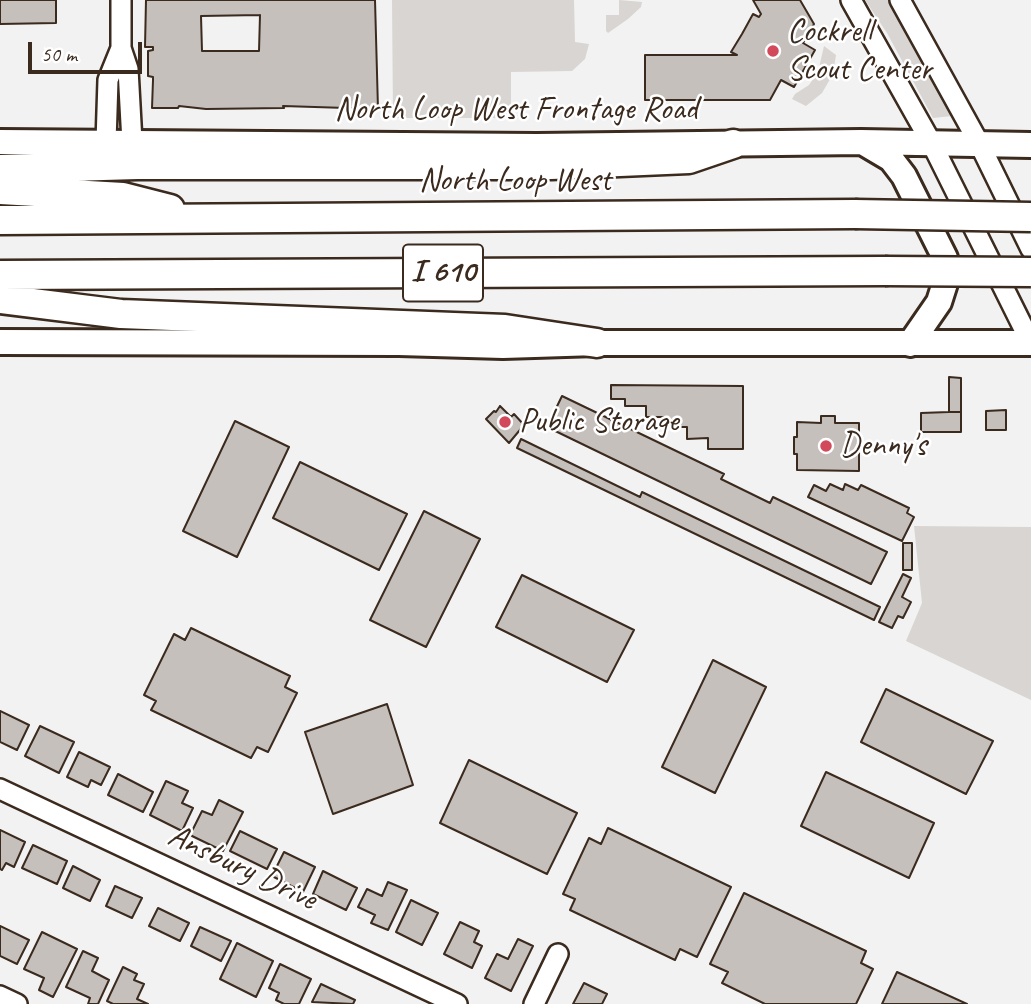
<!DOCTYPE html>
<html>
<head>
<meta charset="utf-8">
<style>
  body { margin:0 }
  #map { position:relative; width:1031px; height:1004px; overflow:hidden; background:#f3f2f2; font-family:Caveat,sans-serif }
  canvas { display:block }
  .scale { position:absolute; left:28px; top:42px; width:114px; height:32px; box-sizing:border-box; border:4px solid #3b2a1e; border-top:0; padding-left:9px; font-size:21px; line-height:24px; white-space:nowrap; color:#3b2a1e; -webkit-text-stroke:5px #fff; paint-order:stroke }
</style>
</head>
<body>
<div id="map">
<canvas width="1031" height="1004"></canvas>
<div class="scale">50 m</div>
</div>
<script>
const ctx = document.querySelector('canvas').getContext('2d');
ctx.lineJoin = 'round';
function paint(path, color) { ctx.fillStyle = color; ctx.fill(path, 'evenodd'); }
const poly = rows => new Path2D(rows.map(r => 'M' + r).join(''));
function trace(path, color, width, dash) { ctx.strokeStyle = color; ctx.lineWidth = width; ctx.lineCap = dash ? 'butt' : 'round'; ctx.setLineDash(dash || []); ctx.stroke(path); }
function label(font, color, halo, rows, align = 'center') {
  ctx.font = font + ' Caveat,sans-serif'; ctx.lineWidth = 5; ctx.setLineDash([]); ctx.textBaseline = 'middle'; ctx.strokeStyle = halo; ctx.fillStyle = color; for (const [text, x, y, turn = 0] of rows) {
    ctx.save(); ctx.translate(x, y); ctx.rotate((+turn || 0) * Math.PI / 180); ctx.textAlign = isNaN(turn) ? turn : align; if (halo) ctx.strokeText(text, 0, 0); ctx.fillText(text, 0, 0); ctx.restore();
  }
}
const green = poly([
  [392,0,574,0,575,42,589,44,585,59,572,71,511,72,511,118,393,118],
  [619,0,642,2,641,7,628,19,608,33,606,31,606,15,619,15],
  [865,0,890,0,952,116,933,118,887,33],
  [824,46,836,55,833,74,822,93,806,106,792,99,795,94,809,85,818,72],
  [914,526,1031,527,1031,700,906,641,922,603]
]);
const building = poly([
  [0,0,56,0,56,23,0,24,0,0],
  [146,0,375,0,378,109,283,106,284,108,206,109,179,106,178,108,152,108,153,80,153,77,148,76,148,51,153,50,153,47,145,47,146,0],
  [260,15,259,51,202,51,201,16,260,15],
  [753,0,800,0,814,24,803,43,815,50,794,87,781,80,770,100,645,100,645,55,737,55,731,52,742,34,753,14,759,17,761,14,753,0],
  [949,377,961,378,961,412,949,412,949,377],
  [611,385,743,386,743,449,708,449,708,438,687,439,687,427,667,427,667,417,646,417,646,406,625,406,625,399,611,399,611,385],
  [562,396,724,474,721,479,770,503,773,497,887,552,871,584,547,427,562,396],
  [500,406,511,417,514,414,524,425,509,443,486,419,494,411,496,412,500,406],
  [1006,410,1006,430,986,430,986,411,1006,410],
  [949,412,961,412,961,432,921,432,921,413,949,412],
  [821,416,835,416,835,423,859,423,859,471,797,470,797,454,794,454,794,437,797,437,797,422,821,423,821,416],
  [235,421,289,447,237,557,183,531,235,421],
  [521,439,640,497,642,492,880,607,874,620,517,448,521,439],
  [300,462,407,514,379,570,273,518,300,462],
  [830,484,843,490,845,484,858,490,861,485,909,508,907,513,914,517,902,541,808,497,814,485,826,491,830,484],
  [424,511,480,539,426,647,370,620,424,511],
  [903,543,912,543,912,570,903,570,903,543],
  [903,574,911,578,902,597,911,602,903,618,898,616,892,628,879,622,903,574],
  [522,575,634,630,607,682,496,627,522,575],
  [191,628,290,676,285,687,297,693,268,752,257,747,251,758,151,710,156,701,144,695,174,634,185,640,191,628],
  [713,660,766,687,715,793,662,767,713,660],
  [886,689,993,741,966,794,861,742,886,689],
  [387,704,413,785,333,814,305,732,387,704],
  [0,711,29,725,17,750,0,742,0,711],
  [40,726,74,742,59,773,25,756,40,726],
  [79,752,110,767,101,785,91,780,88,787,67,777,79,752],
  [469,760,577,813,547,874,440,823,469,760],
  [826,772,934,823,909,878,801,826,826,772],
  [118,774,153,792,143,812,108,795,118,774],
  [166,781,188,791,182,803,193,808,182,831,150,815,166,781],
  [219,800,243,812,223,851,190,835,202,811,212,815,219,800],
  [608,828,731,887,697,957,680,949,675,960,570,910,575,899,563,894,589,838,601,844,608,828],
  [0,830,25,842,14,867,6,863,2,870,0,869,0,830],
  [240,831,277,849,267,869,230,851,240,831],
  [33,845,67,861,57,884,22,868,33,845],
  [284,852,315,867,303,892,272,876,284,852],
  [73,866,100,880,90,901,63,888,73,866],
  [323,871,357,888,346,910,313,894,323,871],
  [388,882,407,890,388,930,371,923,375,915,358,907,367,889,382,896,388,882],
  [115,886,142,898,132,918,106,906,115,886],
  [744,893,866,951,861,963,873,969,856,1004,765,1004,722,983,728,972,710,964,744,893],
  [411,900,438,913,422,945,396,932,411,900],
  [158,908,189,923,180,941,149,926,158,908],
  [460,922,479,931,474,942,482,946,472,968,444,954,460,922],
  [0,926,29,940,17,964,0,956,0,926],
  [200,927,231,941,221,961,191,946,200,927],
  [42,932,77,949,53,997,39,990,44,978,24,969,42,932],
  [518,939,533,946,511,991,485,978,497,954,508,959,518,939],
  [237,943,273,961,256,997,220,979,237,943],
  [83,951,98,958,92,971,109,980,98,1004,88,1004,90,998,66,987,83,951],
  [280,964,311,979,299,1004,284,1004,276,1000,279,993,269,988,280,964],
  [123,967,137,974,134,980,144,984,137,999,148,1004,113,1004,107,1001,123,967],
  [897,972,967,1004,882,1004,897,972],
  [584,983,607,994,602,1004,573,1004,584,983],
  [321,984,355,1000,353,1004,312,1002,321,984]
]);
const minor = poly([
  [121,0,121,48,128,69,132,142],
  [851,0,932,144,1031,343],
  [900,0,980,145,1031,249],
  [106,142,108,80,121,48],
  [0,789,457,1004],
  [0,996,17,1004],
  [534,1004,558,954]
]);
const major = poly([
  [0,142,537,146,861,142,1031,145],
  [864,143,891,159,904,176,945,258,946,280,939,302,910,344],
  [0,342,399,343,503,346,597,343,1031,343]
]);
const highway = poly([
  [0,169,137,165,551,165,689,159,733,144],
  [0,190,123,197,170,209],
  [0,220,855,214],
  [0,275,885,271],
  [0,299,121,314,505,329,597,343]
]);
const highwayBridge = poly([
  [855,214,1031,217],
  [885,271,1031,272]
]);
const markers = [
  [773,51,7,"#d1495b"],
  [505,422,7,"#d1495b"],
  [826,446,7,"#d1495b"]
];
const shields = [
  [443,273,80]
];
const shieldNames = [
  ["I 610",443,273]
];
const poiNames = [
  ["Cockrell",787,32],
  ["Scout Center",787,70],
  ["Public Storage",519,422],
  ["Denny's",840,446]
];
const streetNames = [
  ["North Loop West Frontage Road",516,110],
  ["North Loop West",515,181],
  ["Ansbury Drive",242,868,25]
];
paint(green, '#d8d5d2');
paint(building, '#c6c0bd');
trace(building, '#3b2a1e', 2);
trace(minor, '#3b2a1e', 24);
trace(major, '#3b2a1e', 30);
trace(highway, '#3b2a1e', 33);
trace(minor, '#fff', 19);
trace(major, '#fff', 24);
trace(highway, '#fff', 28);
trace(highwayBridge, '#3b2a1e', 33, []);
trace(highwayBridge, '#fff', 28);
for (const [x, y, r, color] of markers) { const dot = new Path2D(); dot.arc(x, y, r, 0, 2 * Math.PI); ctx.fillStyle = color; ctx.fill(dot); trace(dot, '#fff', 2.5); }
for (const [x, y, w] of shields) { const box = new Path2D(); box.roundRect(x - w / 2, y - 28.5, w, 57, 5); ctx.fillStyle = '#fff'; ctx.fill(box); trace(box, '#3b2a1e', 2); }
label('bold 32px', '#3b2a1e', null, shieldNames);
label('33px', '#3b2a1e', '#fff', poiNames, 'left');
label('33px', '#3b2a1e', '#fff', streetNames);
</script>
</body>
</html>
